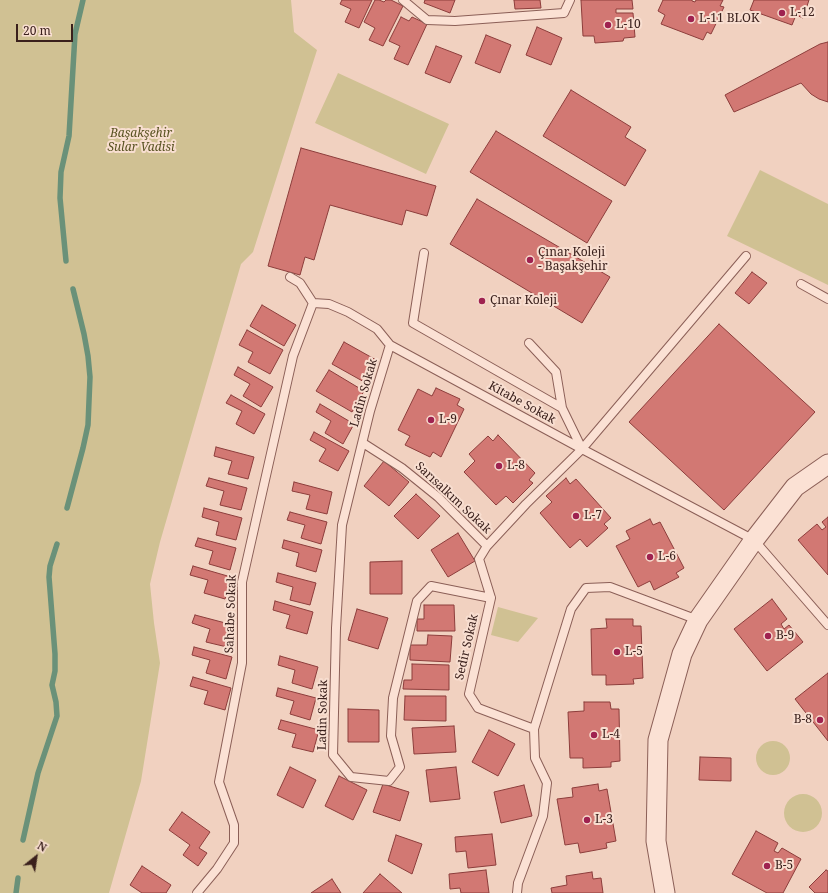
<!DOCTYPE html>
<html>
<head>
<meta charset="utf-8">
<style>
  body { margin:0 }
  #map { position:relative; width:828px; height:893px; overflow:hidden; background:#f1d1c0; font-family:"Noto Serif",serif }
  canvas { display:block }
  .north { position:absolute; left:16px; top:837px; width:40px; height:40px; -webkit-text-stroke:3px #f8ded0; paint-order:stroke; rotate:30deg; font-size:11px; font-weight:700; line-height:16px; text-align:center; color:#3a201c }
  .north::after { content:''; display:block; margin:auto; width:14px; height:18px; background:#3a201c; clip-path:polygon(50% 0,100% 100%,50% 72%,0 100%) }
  .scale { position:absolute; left:16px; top:24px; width:57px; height:18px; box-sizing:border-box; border:2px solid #3a201c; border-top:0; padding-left:5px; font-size:12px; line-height:14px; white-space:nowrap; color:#3a201c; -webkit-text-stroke:3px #f8ded0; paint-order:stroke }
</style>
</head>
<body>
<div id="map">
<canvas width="828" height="893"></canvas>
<div class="north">N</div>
<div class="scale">20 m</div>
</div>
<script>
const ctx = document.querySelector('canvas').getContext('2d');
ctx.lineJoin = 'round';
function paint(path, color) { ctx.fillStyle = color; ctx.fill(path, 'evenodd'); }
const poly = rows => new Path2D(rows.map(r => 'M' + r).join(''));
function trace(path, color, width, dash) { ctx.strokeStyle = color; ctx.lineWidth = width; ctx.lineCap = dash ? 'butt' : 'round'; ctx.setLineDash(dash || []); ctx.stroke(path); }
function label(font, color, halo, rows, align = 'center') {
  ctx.font = font + ' "Noto Serif",serif'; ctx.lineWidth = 4; ctx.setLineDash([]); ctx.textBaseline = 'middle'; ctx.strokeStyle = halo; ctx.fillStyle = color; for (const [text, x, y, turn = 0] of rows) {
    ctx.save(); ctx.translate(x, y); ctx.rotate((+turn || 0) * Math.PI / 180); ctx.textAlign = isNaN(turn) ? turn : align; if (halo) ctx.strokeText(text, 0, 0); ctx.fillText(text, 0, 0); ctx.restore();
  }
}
const green = poly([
  [0,0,291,0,294,32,317,50,253,252,241,264,160,542,150,584,154,623,160,663,141,781,109,893,0,893],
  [338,73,449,124,426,174,315,123],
  [760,170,828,204,828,285,727,236],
  [498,607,538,618,518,642,491,635],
  '756 758a17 17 0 1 1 34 0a17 17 0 1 1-34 0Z',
  '784 813a19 19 0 1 1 38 0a19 19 0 1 1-38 0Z'
]);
const stream = poly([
  [66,261,60,198,61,172,69,136,75,34,83,0],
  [67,508,83,448,88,425,90,377,88,356,84,334,73,289],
  [23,840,38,773,57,716,56,702,52,685,55,671,55,654,49,577,50,566,57,544],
  [16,893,18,878]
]);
const building = poly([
  [342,0,372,0,359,28,345,22,351,9,340,4,342,0],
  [375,0,379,0,384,2,386,0,391,0,403,6,383,46,369,40,375,28,364,22,375,0],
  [425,0,455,0,450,13,424,3,425,0],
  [514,0,540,0,541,8,515,9,514,0],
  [581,0,632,0,633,9,616,9,616,13,633,13,635,37,624,38,623,41,595,43,594,36,583,36,581,0],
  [663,0,692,0,692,1,695,2,696,0,723,0,720,6,724,7,711,34,707,32,703,40,661,24,665,15,658,11,663,0],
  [754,0,809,0,803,18,796,15,792,25,750,10,754,0],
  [401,17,409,21,412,17,427,24,408,65,394,59,400,46,389,41,401,17],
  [537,27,562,38,551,65,526,55,537,27],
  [486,35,511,45,500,73,475,63,486,35],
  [828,42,828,102,819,99,811,94,801,83,734,112,725,95,820,44,828,42],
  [436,46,462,56,450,83,425,73,436,46],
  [571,90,631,127,625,137,646,150,625,186,543,136,571,90],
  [496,131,612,201,587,243,470,172,496,131],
  [301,148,436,186,427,216,406,210,402,225,330,205,314,260,305,257,300,275,268,266,301,148],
  [477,199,610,277,582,323,450,244,477,199],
  [752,272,767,283,749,304,735,293,752,272],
  [262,305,296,325,284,346,250,326,262,305],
  [719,324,815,412,724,510,629,422,719,324],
  [247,330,283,350,270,374,248,362,253,352,239,345,247,330],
  [344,342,378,361,366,383,332,364,344,342],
  [238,367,273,387,261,407,243,396,250,384,234,375,238,367],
  [329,370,364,391,352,412,316,391,329,370],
  [436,388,460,399,457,405,464,409,441,457,433,452,430,457,405,445,410,436,398,430,418,389,432,396,436,388],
  [231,395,265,414,254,434,236,424,242,411,226,403,231,395],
  [320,404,354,424,343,444,325,433,331,421,316,412,320,404],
  [314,432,349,451,338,471,319,461,326,449,310,440,314,432],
  [498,435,535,473,529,480,533,483,513,503,506,496,496,505,464,472,475,461,469,454,488,436,493,441,498,435],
  [216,447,254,457,248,479,228,474,232,461,214,456,216,447],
  [384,461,409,482,389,506,364,486,384,461],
  [209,478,247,488,241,510,220,505,224,491,206,486,209,478],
  [566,478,570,484,576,479,611,518,604,524,608,528,587,547,580,539,570,548,540,513,552,502,546,496,566,478],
  [294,482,332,492,327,514,306,509,310,495,292,491,294,482],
  [416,494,440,516,418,539,394,516,416,494],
  [204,508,242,518,236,540,216,535,219,522,202,517,204,508],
  [290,512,327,522,321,544,301,538,305,525,287,520,290,512],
  [828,517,828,575,798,540,817,524,822,530,826,527,822,522,828,517],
  [650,519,653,525,660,522,684,568,676,573,679,577,654,590,650,581,638,587,616,546,630,539,626,531,650,519],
  [458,533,475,561,448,577,431,550,458,533],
  [198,538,236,548,230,570,209,564,213,551,195,546,198,538],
  [284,540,322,550,316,572,296,566,299,553,282,548,284,540],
  [402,561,402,594,370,594,370,562,402,561],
  [193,566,231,577,225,599,204,593,208,580,190,575,193,566],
  [278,573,316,583,310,605,290,600,293,587,276,582,278,573],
  [772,599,787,619,781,624,784,629,789,625,803,642,767,671,734,629,772,599],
  [275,601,313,612,307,634,286,628,290,615,273,610,275,601],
  [424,605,454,605,455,631,417,631,417,619,424,619,424,605],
  [357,609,388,618,378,649,348,640,357,609],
  [195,615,233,625,227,647,206,642,210,629,192,623,195,615],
  [606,619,633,619,633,626,641,626,643,678,633,679,634,684,606,685,606,675,592,675,591,629,607,628,606,619],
  [428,635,452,636,450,662,410,660,410,645,427,645,428,635],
  [194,647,232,657,226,679,206,673,210,660,192,655,194,647],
  [280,656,318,667,312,689,292,683,295,670,278,665,280,656],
  [412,664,449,665,449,690,403,689,404,680,412,680,412,664],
  [828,673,828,741,795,699,828,673],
  [193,677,231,688,225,710,204,704,208,691,190,686,193,677],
  [278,688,316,698,310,720,290,714,294,701,276,696,278,688],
  [405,696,446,696,446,721,404,720,405,696],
  [584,702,610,702,611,709,619,709,620,761,611,762,611,767,583,768,583,758,570,758,568,712,584,711,584,702],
  [348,709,379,710,379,742,348,742,348,709],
  [281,720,319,730,313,752,292,747,296,734,278,729,281,720],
  [454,726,456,752,414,754,412,728,454,726],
  [489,730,515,744,498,776,472,762,489,730],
  [700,757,731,758,731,781,699,780,700,757],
  [290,767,316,780,303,808,277,795,290,767],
  [456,767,460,799,430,802,426,770,456,767],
  [339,776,367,790,353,820,325,806,339,776],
  [383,784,409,792,400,821,373,812,383,784],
  [598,784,599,791,607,789,616,841,606,843,607,848,580,853,578,843,565,845,557,799,573,797,572,788,598,784],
  [524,785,532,816,501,823,494,792,524,785],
  [182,812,210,832,199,848,207,853,198,866,183,855,190,845,169,830,182,812],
  [756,831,778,843,774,851,778,853,782,848,801,859,783,893,767,893,732,874,756,831],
  [492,834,496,865,468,868,466,851,456,852,455,837,492,834],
  [396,835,422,844,412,874,388,861,396,835],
  [142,866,171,885,166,893,142,893,130,885,142,866],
  [486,870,489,893,461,893,460,888,450,889,449,874,486,870],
  [826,870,828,871,828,893,815,893,809,887,826,870],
  [592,872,593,879,601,878,603,893,552,893,551,888,567,885,566,876,592,872],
  [380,874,402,893,363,893,380,874],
  [332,879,341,893,311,893,332,879]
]);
const service = poly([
  [403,0,427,20,455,21,564,13,570,0],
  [424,253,413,323,562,408,582,449],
  [290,277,300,283,313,303,329,304,348,312,377,329,390,345,582,449,754,540,828,625],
  [801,284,828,299],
  [529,343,556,372,562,408],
  [390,345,370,411,342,525,336,628,333,755,351,777,389,781,400,767,391,736,393,698,417,601,431,586,491,598],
  [363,443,402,468,438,497,487,546],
  [534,729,478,708,469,694,491,598,479,559,487,546,526,504,582,449,746,256],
  [197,893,217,869,234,843,234,825,219,782,242,663,242,582,293,356,313,303],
  [517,893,518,883,543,816,547,783,535,758,534,729,571,609,586,588,610,587,698,620]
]);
const tertiary = poly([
  [665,893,656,841,658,740,682,654,698,620,754,540,795,487,828,464]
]);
const markers = [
  [782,13,4,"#9f2250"],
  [691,19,4,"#9f2250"],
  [608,25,4,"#9f2250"],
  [530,260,4,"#9f2250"],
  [482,301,4,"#9f2250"],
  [431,420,4,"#9f2250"],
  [499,466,4,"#9f2250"],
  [576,516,4,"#9f2250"],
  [650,557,4,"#9f2250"],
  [768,636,4,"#9f2250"],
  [617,652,4,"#9f2250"],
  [820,720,4,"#9f2250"],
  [594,735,4,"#9f2250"],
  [587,820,4,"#9f2250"],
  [767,866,4,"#9f2250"]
];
const poiNames = [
  ["L-12",790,13],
  ["L-11 BLOK",699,19],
  ["L-10",616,25],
  ["Çınar Koleji",538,253],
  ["- Başakşehir",538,267],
  ["Çınar Koleji",490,301],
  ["L-9",439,420],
  ["L-8",507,466],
  ["L-7",584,516],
  ["L-6",658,557],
  ["B-9",776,636],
  ["L-5",625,652],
  ["B-8",812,720,"right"],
  ["L-4",602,735],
  ["L-3",595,820],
  ["B-5",775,866]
];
const parkNames = [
  ["Başakşehir",141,134],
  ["Sular Vadisi",141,148]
];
const streetNames = [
  ["Ladin Sokak",364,393,-74],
  ["Kitabe Sokak",522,403,29],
  ["Sarısalkım Sokak",453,498,43],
  ["Sahabe Sokak",231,614,-88],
  ["Sedir Sokak",467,647,-77],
  ["Ladin Sokak",323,715,-89]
];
paint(green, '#d0c193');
trace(stream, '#6a9179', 5.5);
paint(building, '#d27873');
trace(building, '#8c3d3b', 1);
trace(service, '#8b5f57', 10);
trace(tertiary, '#8b5f57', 21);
trace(service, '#fbe1d4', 8);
trace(tertiary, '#fbe1d4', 19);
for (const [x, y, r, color] of markers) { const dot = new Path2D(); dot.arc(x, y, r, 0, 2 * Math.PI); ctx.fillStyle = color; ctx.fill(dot); trace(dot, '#f8ded0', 1.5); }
label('12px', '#3a201c', '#f8ded0', poiNames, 'left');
label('italic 12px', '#585221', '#f8ded0', parkNames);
label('12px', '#3a201c', '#f8ded0', streetNames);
</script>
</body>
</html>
